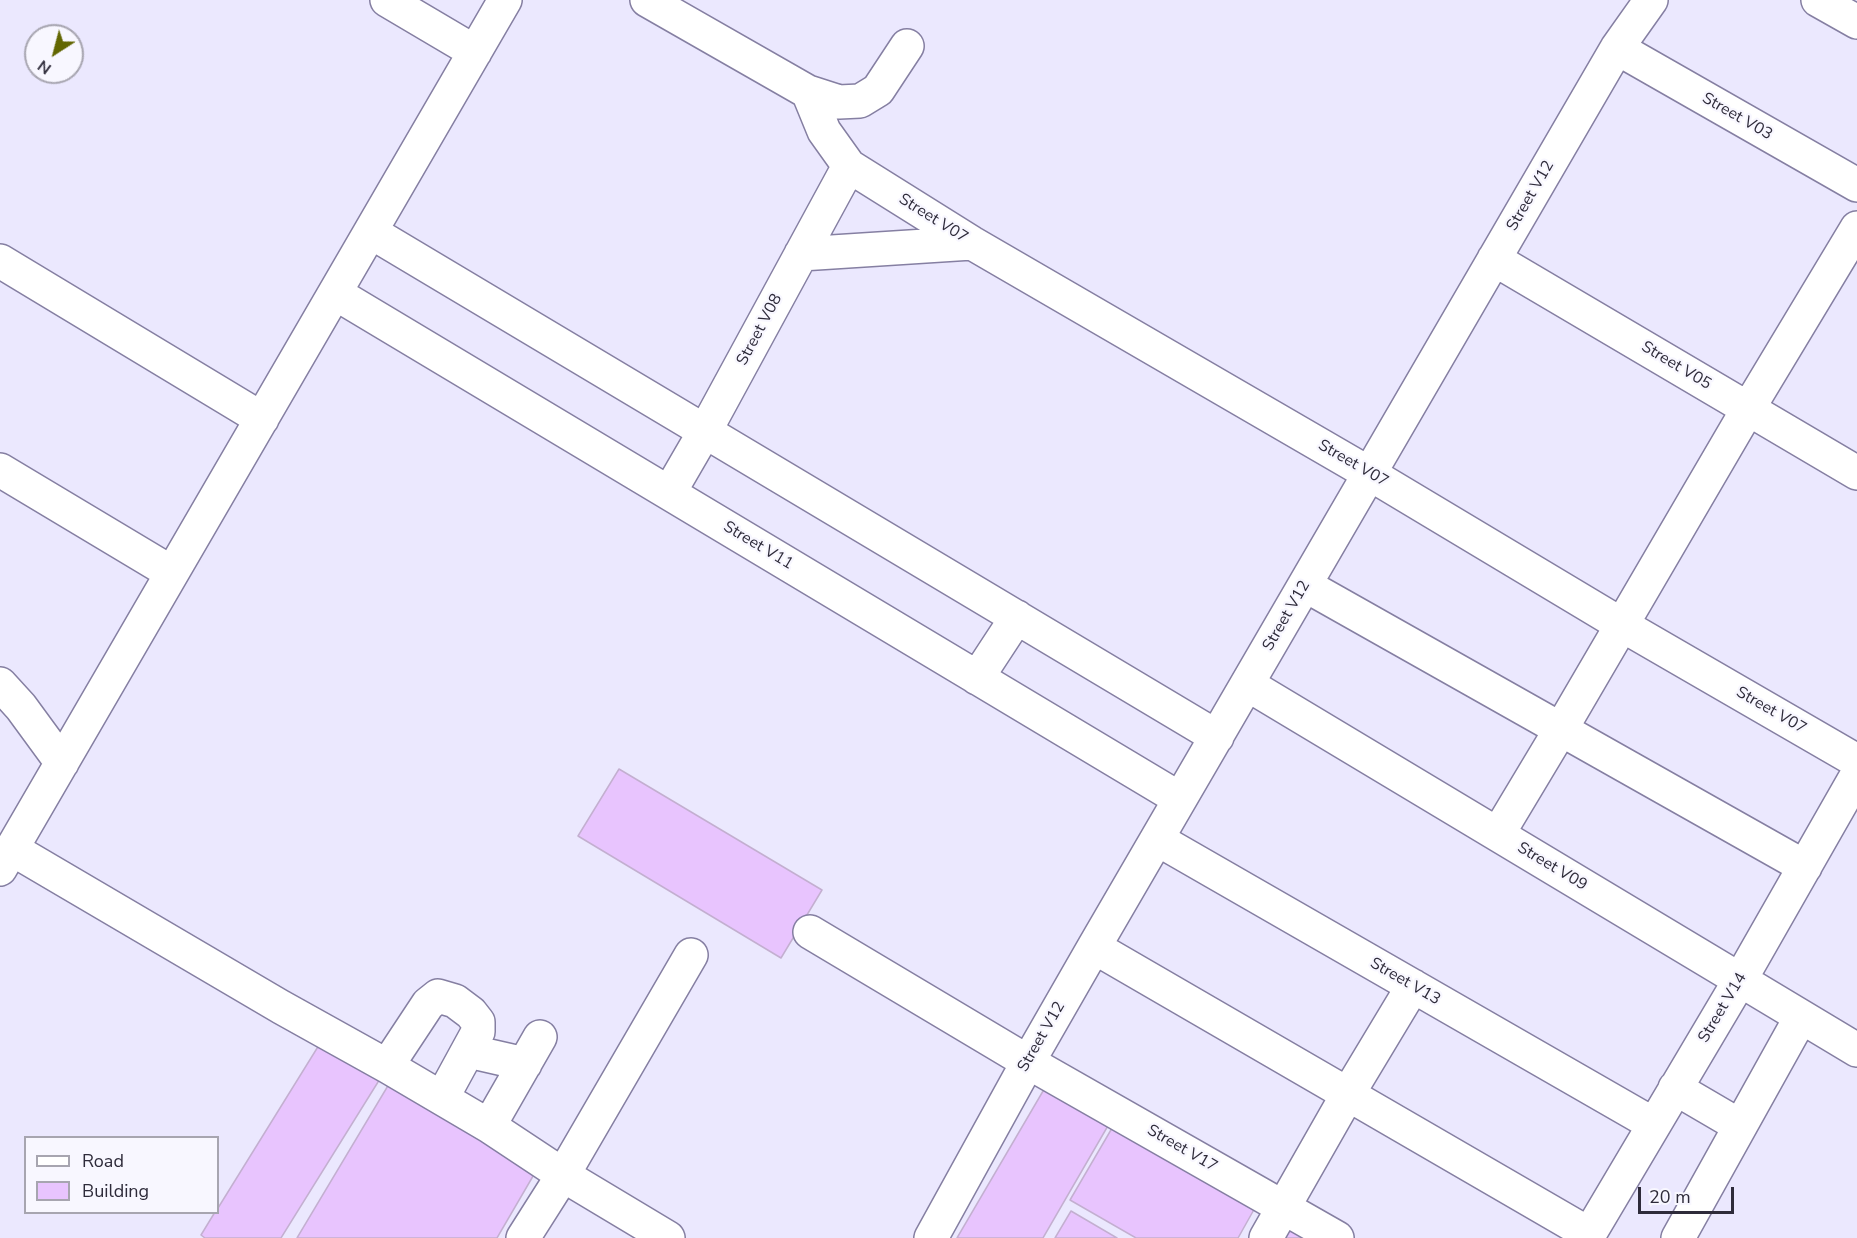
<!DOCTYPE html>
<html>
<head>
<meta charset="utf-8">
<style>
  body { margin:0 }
  #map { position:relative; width:1857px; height:1238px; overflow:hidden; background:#ebe8fe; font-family:"Nunito Sans",sans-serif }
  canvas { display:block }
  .legend { position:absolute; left:24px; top:1136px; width:195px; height:78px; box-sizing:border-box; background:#f8f7ff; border:2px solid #a7a5b0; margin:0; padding:8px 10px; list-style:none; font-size:18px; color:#2e2b3a }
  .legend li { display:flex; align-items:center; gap:12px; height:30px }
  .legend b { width:30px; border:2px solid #a7a5b0 }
  .north { position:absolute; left:24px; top:24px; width:60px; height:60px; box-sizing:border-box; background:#f8f7ff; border:2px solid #a7a5b0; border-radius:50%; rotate:216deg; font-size:16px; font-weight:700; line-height:24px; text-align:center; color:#2e2b3a }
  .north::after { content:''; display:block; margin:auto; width:21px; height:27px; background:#626602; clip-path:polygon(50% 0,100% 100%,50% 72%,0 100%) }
  .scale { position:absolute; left:1638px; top:1187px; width:96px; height:27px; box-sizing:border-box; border:3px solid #2e2b3a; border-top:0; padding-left:8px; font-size:18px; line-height:21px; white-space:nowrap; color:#2e2b3a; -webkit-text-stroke:4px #f8f7ff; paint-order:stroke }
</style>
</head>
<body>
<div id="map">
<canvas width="1857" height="1238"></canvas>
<ul class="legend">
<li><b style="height:8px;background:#fff"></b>Road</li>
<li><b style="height:16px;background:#e8c4fe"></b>Building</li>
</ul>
<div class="north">N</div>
<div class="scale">20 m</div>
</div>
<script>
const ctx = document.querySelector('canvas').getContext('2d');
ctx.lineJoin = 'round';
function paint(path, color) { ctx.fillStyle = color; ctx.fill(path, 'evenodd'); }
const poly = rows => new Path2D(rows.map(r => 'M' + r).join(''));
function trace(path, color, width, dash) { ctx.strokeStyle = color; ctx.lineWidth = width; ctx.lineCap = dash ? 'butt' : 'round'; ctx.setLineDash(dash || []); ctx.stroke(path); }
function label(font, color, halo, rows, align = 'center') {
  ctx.font = font + ' "Nunito Sans",sans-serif'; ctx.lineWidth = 4.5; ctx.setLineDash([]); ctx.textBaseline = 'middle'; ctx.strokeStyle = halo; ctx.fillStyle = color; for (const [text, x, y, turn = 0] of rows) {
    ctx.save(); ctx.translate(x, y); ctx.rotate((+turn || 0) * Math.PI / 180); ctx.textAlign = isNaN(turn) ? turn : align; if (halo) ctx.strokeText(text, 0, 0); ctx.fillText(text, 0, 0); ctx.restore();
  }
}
const building = poly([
  [619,769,822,890,781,958,578,836,619,769],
  [324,1037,383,1074,281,1238,205,1238,201,1235,215,1212,218,1212,218,1208,324,1037],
  [389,1084,536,1171,497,1238,297,1238,389,1084],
  [1046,1086,1109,1124,1043,1238,957,1238,1046,1086],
  [1115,1123,1256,1206,1238,1238,1136,1238,1070,1200,1115,1123],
  [1071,1211,1117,1238,1055,1238,1071,1211],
  [1284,1219,1316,1238,1272,1238,1284,1219]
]);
const minor = poly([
  [387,0,475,52],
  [647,0,808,92,839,102,860,101,878,90,907,46],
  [1818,0,1857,22],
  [1617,48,1857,185],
  [808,92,824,131,849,166,972,243,1370,474,1622,625,1857,761],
  [371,232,1217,737],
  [801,254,972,243],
  [1494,259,1857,473],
  [0,261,262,419],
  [335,293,1180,799],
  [0,470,172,573],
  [669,493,705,431,849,166],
  [1305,585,1805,867],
  [977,678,1017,617],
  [0,684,21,707,62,763],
  [1247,684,1857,1050],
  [1498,834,1561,729,1748,409,1857,228],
  [1157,839,1653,1124],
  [12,849,281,1007,387,1066,489,1126,563,1175,668,1238],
  [0,869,505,0],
  [810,932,1028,1062,1337,1238],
  [1094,947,1589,1234],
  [468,1051,525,1064],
  [387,1066,428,1004,438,996,455,1001,471,1013,478,1022,478,1032,442,1098],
  [1675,1088,1740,1126],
  [489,1126,540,1037],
  [523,1238,563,1175,691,955],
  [931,1238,1028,1062,1094,947,1617,48,1651,0],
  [1266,1238,1348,1094,1413,986],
  [1587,1238,1740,980,1857,775],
  [1678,1238,1801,1017]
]);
const streetNames = [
  ["Street V03",1737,117,30],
  ["Street V12",1531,196,-60],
  ["Street V07",933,219,32],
  ["Street V08",760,330,-62],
  ["Street V05",1676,366,31],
  ["Street V07",1353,464,30],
  ["Street V11",758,546,31],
  ["Street V12",1287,616,-60],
  ["Street V07",1771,711,30],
  ["Street V09",1552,867,31],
  ["Street V13",1405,982,30],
  ["Street V14",1723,1008,-59],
  ["Street V12",1042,1037,-60],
  ["Street V17",1182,1149,30]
];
paint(building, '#e8c4fe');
trace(building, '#c3afd0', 1.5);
trace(minor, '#857fa2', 36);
trace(minor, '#fff', 33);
label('16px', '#2e2b3a', '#f8f7ff', streetNames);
</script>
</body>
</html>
